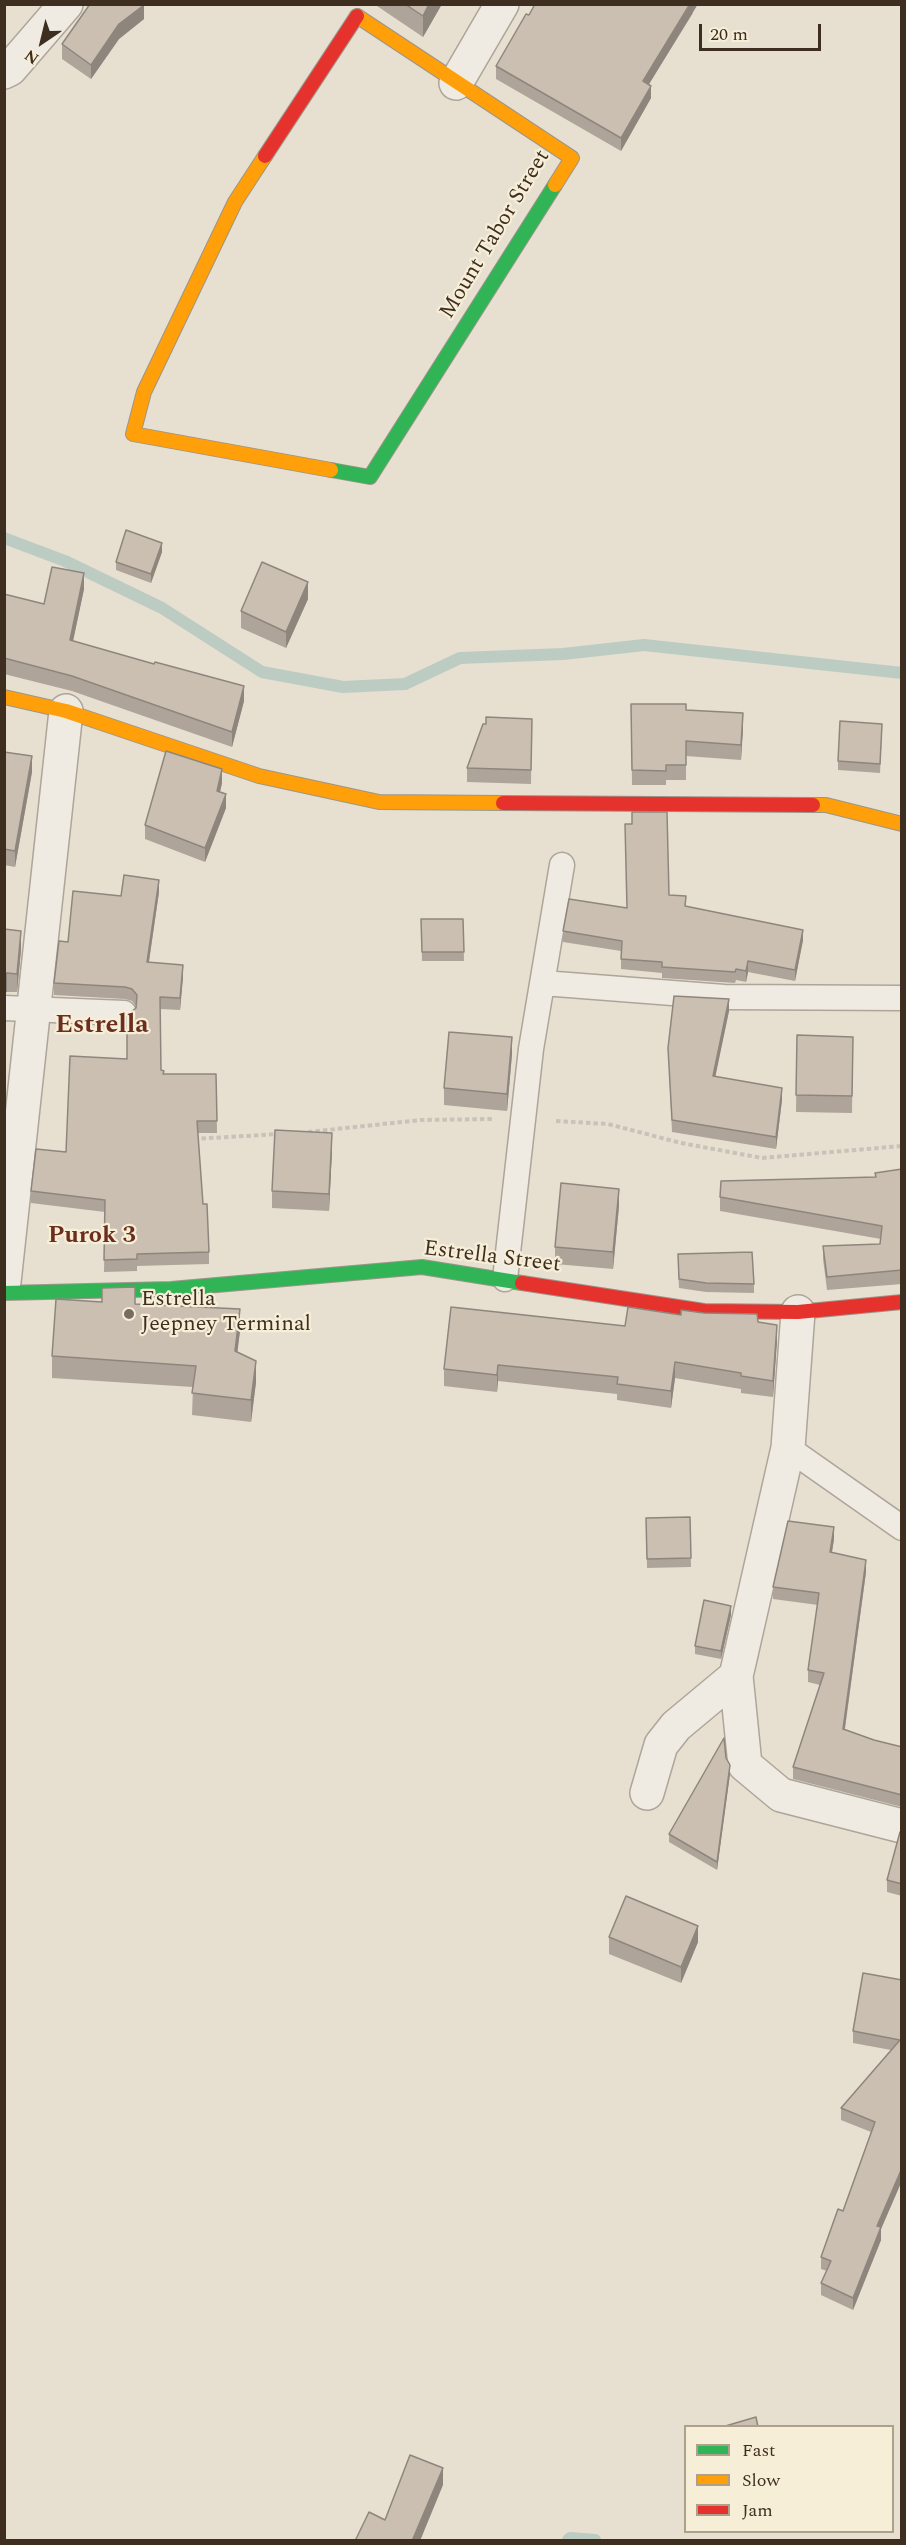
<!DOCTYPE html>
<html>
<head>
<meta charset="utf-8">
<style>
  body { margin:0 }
  #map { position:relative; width:906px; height:2545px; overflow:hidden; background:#e7e0d1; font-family:Spectral,serif }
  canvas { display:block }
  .frame { position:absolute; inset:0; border:6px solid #3d2e20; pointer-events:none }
  .legend { position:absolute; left:684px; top:2425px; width:210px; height:108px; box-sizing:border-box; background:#f7eed8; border:2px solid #ada18e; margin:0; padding:8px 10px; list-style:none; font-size:18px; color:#3d2e20 }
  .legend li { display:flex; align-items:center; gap:12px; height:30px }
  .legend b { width:30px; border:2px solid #ada18e }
  .north { position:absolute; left:12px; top:12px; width:60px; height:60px; -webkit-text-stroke:4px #f7eed8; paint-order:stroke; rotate:215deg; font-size:16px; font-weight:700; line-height:24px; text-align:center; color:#3d2e20 }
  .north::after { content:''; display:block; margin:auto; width:21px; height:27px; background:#3d2e20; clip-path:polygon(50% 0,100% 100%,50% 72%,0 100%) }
  .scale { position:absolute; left:699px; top:24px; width:122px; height:27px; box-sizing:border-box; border:3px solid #3d2e20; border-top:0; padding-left:8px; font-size:18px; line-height:21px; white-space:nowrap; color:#3d2e20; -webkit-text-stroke:4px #f7eed8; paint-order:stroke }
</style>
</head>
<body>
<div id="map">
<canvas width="906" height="2545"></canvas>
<div class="frame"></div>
<ul class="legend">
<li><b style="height:8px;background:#30b455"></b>Fast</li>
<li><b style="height:8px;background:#ff9f0a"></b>Slow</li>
<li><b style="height:8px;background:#e5322d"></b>Jam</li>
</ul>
<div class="north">N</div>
<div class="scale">20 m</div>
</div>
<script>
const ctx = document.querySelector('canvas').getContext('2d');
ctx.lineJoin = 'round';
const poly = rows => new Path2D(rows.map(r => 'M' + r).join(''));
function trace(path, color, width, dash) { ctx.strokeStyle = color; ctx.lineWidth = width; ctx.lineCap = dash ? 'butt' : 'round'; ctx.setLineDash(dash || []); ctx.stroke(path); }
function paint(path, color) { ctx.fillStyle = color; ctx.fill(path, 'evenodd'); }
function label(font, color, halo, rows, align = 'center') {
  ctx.font = font + ' Spectral,serif'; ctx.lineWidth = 4.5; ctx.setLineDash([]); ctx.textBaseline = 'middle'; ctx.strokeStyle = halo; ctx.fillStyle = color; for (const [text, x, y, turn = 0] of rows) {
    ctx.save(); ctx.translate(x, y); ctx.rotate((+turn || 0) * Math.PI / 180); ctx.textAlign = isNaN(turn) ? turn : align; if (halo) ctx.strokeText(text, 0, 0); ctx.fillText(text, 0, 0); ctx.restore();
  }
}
const stream = poly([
  [4,538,65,561,162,608,262,672,343,687,405,684,460,658,563,654,644,645,902,673],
  [568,2540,570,2538,595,2540]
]);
const path = poly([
  [556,1121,608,1124,681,1143,762,1158,902,1146],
  [308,1132,421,1120,492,1119],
  [194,1139,279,1134]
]);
const lane = poly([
  [543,983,724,997,902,998],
  [4,1008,124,1013],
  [505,1279,531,1049,562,865],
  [788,1448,902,1528]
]);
const street = poly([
  [4,72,10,69,66,4],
  [456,83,502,4],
  [4,1282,66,711],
  [798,1312,788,1448,736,1676,745,1765,781,1795,902,1826],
  [647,1793,661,1745,676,1726,736,1676]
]);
const fast = poly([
  [331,470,370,477,555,185],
  [4,1293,171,1289,422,1267,522,1283]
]);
const slow = poly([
  [357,16,572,158,555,185],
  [265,156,235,202,144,392,133,434,331,470],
  [4,697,66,711,259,776,379,802,503,803],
  [813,805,826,805,902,824]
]);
const jam = poly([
  [265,156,357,16],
  [503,803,813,805],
  [522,1283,704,1311,798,1312,902,1302]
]);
const wall = poly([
  [88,4,144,4,144,19,119,39,91,79,62,59,62,44,89,6],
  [374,4,442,4,423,37],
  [693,13,649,84,651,98,621,151,496,79,496,66,529,15],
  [162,552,151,583,116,570,116,562],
  [84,589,73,641,244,701,232,747,72,691,4,674,4,594,44,604],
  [308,599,286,648,241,628,241,611],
  [631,704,686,710,743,728,741,760,686,756,686,780,666,780,666,785,632,785],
  [532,719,531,784,467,782,467,768,486,724],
  [882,733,880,773,838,770,838,761],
  [4,752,32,772,15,867,4,865],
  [222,783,220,792,226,808,205,862,145,839,145,825],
  [159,892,149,962,183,977,180,1010,160,1009,161,1070,164,1074,216,1074,217,1133,198,1133,203,1204,209,1252,209,1264,137,1266,137,1271,104,1272,105,1212,31,1203,31,1191,66,1152,127,1059,136,1006,132,1001,125,999,54,995,54,983,68,942,121,896],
  [669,895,686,906,803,940,795,981,748,972,746,982,736,980,735,983,662,978,662,973,621,969,621,951,563,942,563,931,627,908],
  [421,919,463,919,464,961,422,961],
  [4,929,21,950,17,992,7,992,4,993],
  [729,1011,715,1076,782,1100,776,1149,672,1132,668,1048],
  [797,1035,853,1037,852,1113,796,1112],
  [512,1054,507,1111,444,1105,444,1088],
  [332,1150,329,1211,272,1208,272,1191],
  [902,1169,902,1284,827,1290,823,1259,823,1246,880,1244,881,1239,720,1211,720,1197,875,1177,875,1173],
  [619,1206,613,1269,555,1264,555,1247],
  [678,1263,754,1284,754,1293,706,1292,679,1288],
  [135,1304,240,1331,237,1352,256,1382,251,1422,192,1415,193,1387,52,1378,52,1356],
  [681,1315,758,1322,777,1341,773,1397,741,1393,741,1389,675,1378,671,1408,617,1400,617,1394,498,1381,497,1392,444,1386,444,1369,625,1326],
  [690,1517,691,1567,647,1568,646,1518],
  [834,1539,832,1552,866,1572,845,1729,874,1740,902,1747,902,1807,793,1779,793,1767,820,1685,808,1682,808,1670,818,1605,773,1599,773,1587],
  [731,1615,721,1659,695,1654,695,1646],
  [726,1758,730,1774,717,1870,669,1842,669,1834],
  [902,1832,902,1896,887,1892,887,1880],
  [609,1937,698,1942,681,1983,609,1954],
  [902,1980,902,2180,881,2229,881,2240,853,2310,821,2295,821,2283,827,2271,821,2269,821,2257,843,2211,871,2132,841,2120,841,2108,891,2050,853,2043,853,2031]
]);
const shadedWall = poly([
  [429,4,442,4,423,37,423,16],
  [690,4,698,4,643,94,643,81],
  [144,5,144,19,119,39,91,79,91,65,119,24],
  [651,86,651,98,621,151,621,138],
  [162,543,162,552,151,583,151,574],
  [84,573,84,589,70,655,70,640],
  [308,582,308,599,286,648,286,632],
  [244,686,244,701,232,747,232,732],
  [743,713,743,728,741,760,741,745],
  [32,756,32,772,15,867,15,851],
  [222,769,222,783,217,805,217,791],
  [226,794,226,808,205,862,205,848],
  [159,880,159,892,147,974,147,962],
  [803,930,803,940,795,981,795,970],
  [21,931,21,950,17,992,17,974],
  [748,961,748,972,746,982,746,971],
  [183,965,183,977,180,1010,180,998],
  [7,973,7,992,4,993,4,974],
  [729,999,729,1011,713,1088,713,1076],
  [512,1037,512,1054,507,1111,507,1094],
  [782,1088,782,1100,776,1149,776,1137],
  [332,1133,332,1150,329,1211,329,1194],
  [619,1189,619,1206,613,1269,613,1252],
  [240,1309,240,1331,235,1372,235,1351],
  [777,1325,777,1341,773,1397,773,1381],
  [256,1361,256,1382,251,1422,251,1400],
  [675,1362,675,1378,671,1408,671,1391],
  [498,1365,498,1381,497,1392,497,1375],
  [834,1527,834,1539,830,1564,830,1552],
  [866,1560,866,1572,843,1741,843,1729],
  [731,1606,731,1615,721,1659,721,1651],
  [730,1765,730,1774,717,1870,717,1862],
  [698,1926,698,1942,681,1983,681,1967],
  [902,2168,901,2183,881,2229,881,2240,853,2310,853,2298,877,2226],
  [443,2468,443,2485,420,2541,412,2541]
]);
const building = poly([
  [90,4,144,5,119,24,91,65,62,44,90,4],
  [405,4,429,4,423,16,405,4],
  [535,4,690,4,643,81,651,86,621,138,496,66,526,14,529,15,535,4],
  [126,530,162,543,151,574,116,562,126,530],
  [262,562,308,582,286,632,241,611,262,562],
  [52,567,84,573,70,640,154,664,155,662,244,686,232,732,72,676,4,658,4,594,44,604,52,567],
  [631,704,686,704,686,710,743,713,741,745,686,741,686,765,666,765,666,771,632,770,631,704],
  [486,717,532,719,531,770,467,768,483,724,486,724,486,717],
  [840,721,882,724,880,764,838,761,840,721],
  [166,751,222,769,217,791,226,794,205,848,145,825,166,751],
  [4,752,32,756,15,851,4,849,4,752],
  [632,812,667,812,669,895,686,896,685,906,803,930,795,970,748,961,746,971,736,969,735,972,662,967,662,962,621,959,622,941,563,931,569,899,627,908,625,824,632,824,632,812],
  [124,875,159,880,147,962,183,965,180,998,160,997,161,1070,164,1071,163,1074,216,1074,217,1121,197,1121,203,1204,207,1204,209,1252,137,1254,137,1259,104,1260,105,1200,31,1191,36,1149,66,1152,70,1056,127,1059,127,1015,136,1008,137,995,132,989,125,987,54,983,59,941,68,942,73,891,121,896,124,875],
  [421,919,463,919,464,952,422,952,421,919],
  [4,929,21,931,17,974,7,973,4,974,4,929],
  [674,996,729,999,713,1076,782,1088,776,1137,672,1120,668,1048,674,996],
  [449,1032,512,1037,507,1094,444,1088,449,1032],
  [797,1035,853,1037,852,1096,796,1095,797,1035],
  [275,1130,332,1133,329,1194,272,1191,275,1130],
  [902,1169,902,1270,827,1277,823,1246,880,1244,882,1226,720,1197,721,1181,876,1177,875,1173,902,1169],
  [561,1183,619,1189,613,1252,555,1247,561,1183],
  [752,1252,754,1284,706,1283,679,1279,678,1254,752,1252],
  [135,1287,135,1304,240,1309,235,1351,256,1361,251,1400,192,1393,196,1366,52,1356,56,1299,102,1302,102,1288,135,1287],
  [451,1307,625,1326,628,1307,681,1315,681,1310,704,1313,757,1314,758,1322,777,1325,773,1381,741,1376,741,1373,675,1362,671,1391,617,1384,618,1377,498,1365,497,1375,444,1369,451,1307],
  [690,1517,691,1558,647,1559,646,1518,690,1517],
  [788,1521,834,1527,830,1552,866,1560,843,1729,874,1740,902,1747,902,1795,793,1767,824,1673,808,1670,819,1593,773,1587,788,1521],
  [704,1600,731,1606,721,1651,695,1646,704,1600],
  [724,1738,726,1758,730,1765,717,1862,669,1834,724,1738],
  [900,1832,902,1832,902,1884,887,1880,900,1832],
  [626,1896,698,1926,681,1967,609,1937,626,1896],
  [863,1973,902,1980,902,2168,877,2226,881,2227,853,2298,821,2283,831,2261,821,2257,838,2209,843,2211,875,2122,841,2108,900,2040,853,2031,863,1973],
  [756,2417,758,2427,722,2427,756,2417],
  [410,2455,443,2468,412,2541,355,2541,369,2512,385,2520,410,2455]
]);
const markers = [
  [129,1314,6,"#786c5e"]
];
const streetNames = [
  ["Mount Tabor Street",496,235,-59],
  ["Estrella Street",492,1258,7]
];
const poiNames = [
  ["Estrella",141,1301],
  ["Jeepney Terminal",141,1326]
];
const neighbourhoodNames = [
  ["Purok 3",92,1237]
];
const quarterNames = [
  ["Estrella",102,1027]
];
trace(stream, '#bcccc2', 12);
trace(lane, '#ada599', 27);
trace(street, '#ada599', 36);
trace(fast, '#9c958a', 16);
trace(slow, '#9c958a', 16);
trace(jam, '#9c958a', 16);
trace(path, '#c8c2b9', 4, [4.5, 3]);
trace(lane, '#efebe3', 24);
trace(street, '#efebe3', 33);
trace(fast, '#30b455', 14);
trace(slow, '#ff9f0a', 14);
trace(jam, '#e5322d', 14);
paint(wall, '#afa499');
paint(shadedWall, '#8e867d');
paint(building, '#cbbfb2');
trace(building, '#8e867d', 1.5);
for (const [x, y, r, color] of markers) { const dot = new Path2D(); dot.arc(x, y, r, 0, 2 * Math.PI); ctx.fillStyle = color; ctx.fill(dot); trace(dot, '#f7eed8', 2); }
label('22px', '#3d2e20', '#f7eed8', streetNames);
label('22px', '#3d2e20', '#f7eed8', poiNames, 'left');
label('bold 24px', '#6b2e1e', '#f7eed8', neighbourhoodNames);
label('bold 26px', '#6b2e1e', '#f7eed8', quarterNames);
</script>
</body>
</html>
